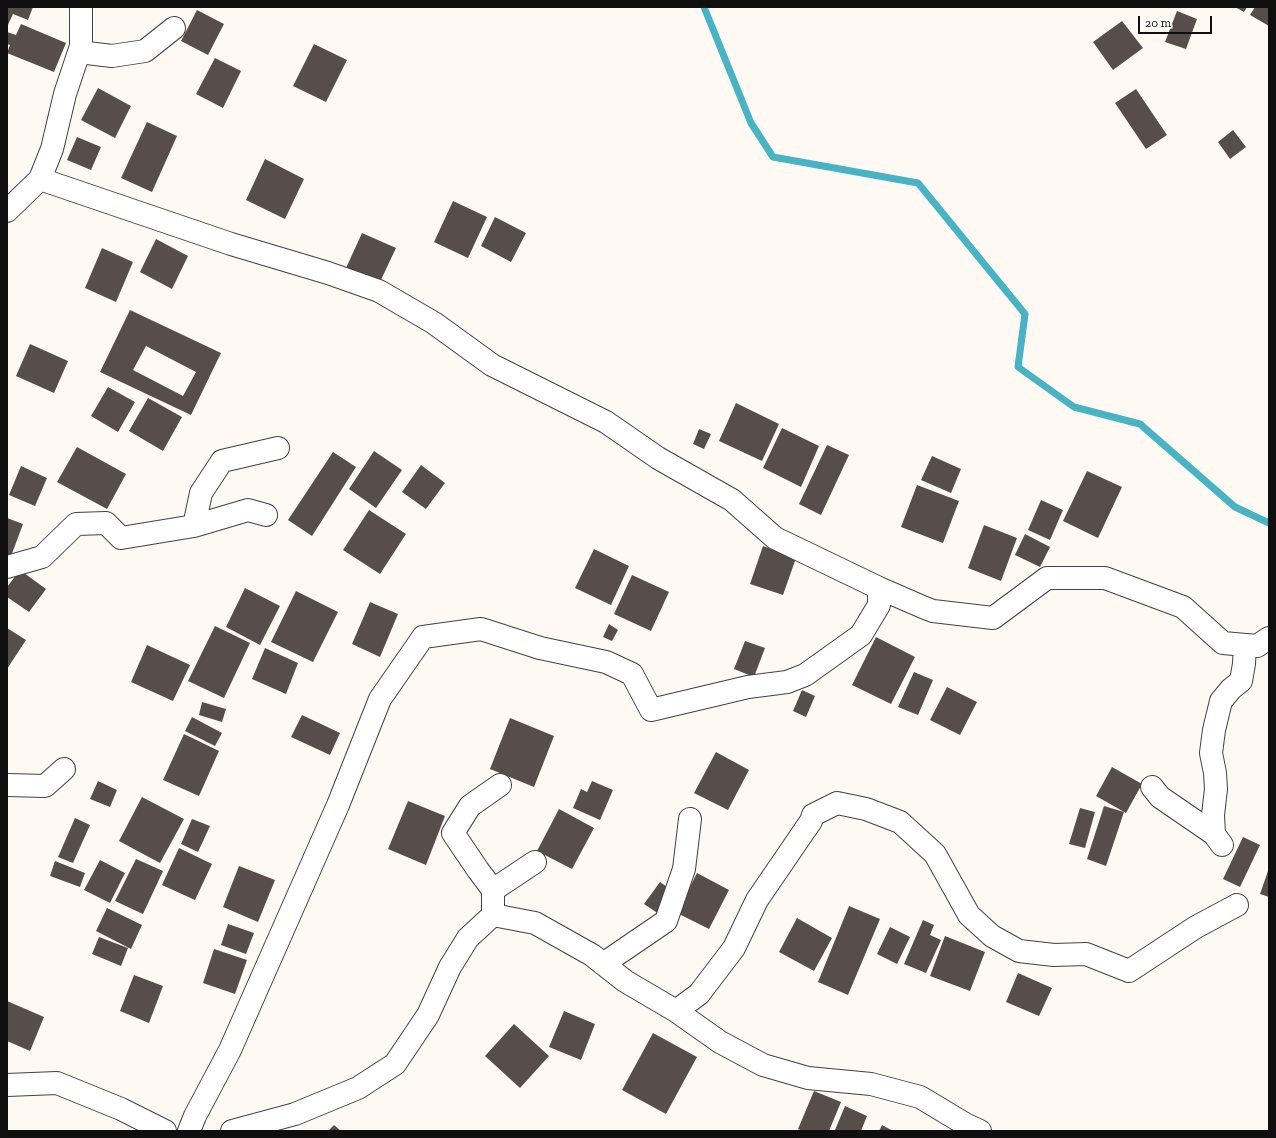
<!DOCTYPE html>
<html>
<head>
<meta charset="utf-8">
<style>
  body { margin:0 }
  #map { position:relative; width:1276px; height:1138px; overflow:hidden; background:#fef9f2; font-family:"Zilla Slab",serif }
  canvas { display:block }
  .frame { position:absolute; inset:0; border:8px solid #0f0f0f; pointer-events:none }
  .scale { position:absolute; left:1138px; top:16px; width:74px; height:18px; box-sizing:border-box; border:2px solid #0f0f0f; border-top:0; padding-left:5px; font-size:12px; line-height:14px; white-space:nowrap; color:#0f0f0f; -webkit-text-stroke:3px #fff; paint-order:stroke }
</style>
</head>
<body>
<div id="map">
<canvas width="1276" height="1138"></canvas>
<div class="frame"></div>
<div class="scale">20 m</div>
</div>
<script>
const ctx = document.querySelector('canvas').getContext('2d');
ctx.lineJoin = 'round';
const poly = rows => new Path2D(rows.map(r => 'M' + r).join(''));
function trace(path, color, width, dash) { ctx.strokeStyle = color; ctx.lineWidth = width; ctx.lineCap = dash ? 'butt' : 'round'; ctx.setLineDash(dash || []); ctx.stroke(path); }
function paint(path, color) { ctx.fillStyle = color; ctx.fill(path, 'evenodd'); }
const stream = poly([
  [704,7,751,123,773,157,918,183,1025,314,1018,367,1074,407,1140,424,1235,507,1269,523]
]);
const building = poly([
  [7,7,33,7,28,20,13,14,7,27],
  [1235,7,1247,7,1244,12],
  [1255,7,1269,7,1269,26,1250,15],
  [197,10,224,24,208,55,181,41],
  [1177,11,1197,19,1186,49,1165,42],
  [1122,21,1143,48,1113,70,1093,42],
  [21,24,66,43,54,72,7,53,10,45,7,44,7,32,16,35],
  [314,44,347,60,326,102,293,86],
  [215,58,241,71,223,108,196,94],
  [98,88,131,106,115,138,81,120],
  [1136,89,1167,135,1146,149,1115,103],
  [147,122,177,136,152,192,121,178],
  [1233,130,1246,147,1230,159,1218,142],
  [77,137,101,147,91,170,67,160],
  [265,159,304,179,285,219,246,200],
  [453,201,487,217,468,258,434,242],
  [495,217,526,233,511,262,481,246],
  [362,233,396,248,379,284,346,268],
  [156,239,188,256,172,289,140,272],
  [102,248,133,262,116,302,85,288],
  [130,310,221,353,191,415,100,372],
  [146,346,196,372,183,396,133,370],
  [30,344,68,361,54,393,16,376],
  [108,387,135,402,118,432,91,416],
  [148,398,182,417,163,451,129,431],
  [736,403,779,424,762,461,719,441],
  [782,428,819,446,801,487,763,468],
  [699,429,711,434,704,449,693,444],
  [827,445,849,455,821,515,799,504],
  [77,447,126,474,107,509,57,482],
  [374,451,402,470,376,508,349,489],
  [333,452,356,467,312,536,288,520],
  [932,456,961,469,951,493,921,480],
  [421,465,445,483,426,509,402,492],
  [21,466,47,478,35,506,9,495],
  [1087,471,1122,487,1098,538,1063,521],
  [917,485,959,501,943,543,901,527],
  [1041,500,1063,510,1050,540,1028,530],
  [369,510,406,534,380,574,343,550],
  [7,518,23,524,10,559,7,558],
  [984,525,1017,538,1001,581,968,568],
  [1025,534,1050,547,1040,567,1015,555],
  [763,546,796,558,783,595,750,584],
  [594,549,629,566,611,605,575,588],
  [20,570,46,589,29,612,7,597,7,587],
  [632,575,669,592,651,631,614,614],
  [245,588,280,606,260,645,226,627],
  [296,591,338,612,313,662,271,642],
  [370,602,398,614,380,657,352,644],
  [609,624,618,630,612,641,603,637],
  [215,626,250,643,224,698,188,681],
  [7,628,26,640,7,669],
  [876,637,915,657,891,704,852,685],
  [745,641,765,648,754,677,734,669],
  [147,645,190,665,173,701,131,682],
  [265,648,298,663,286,694,252,679],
  [914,672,933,680,918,715,898,707],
  [947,687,977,702,960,735,930,720],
  [802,690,815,696,806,717,793,711],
  [202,702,226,709,222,722,199,715],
  [302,715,340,733,330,755,291,737],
  [192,717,222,733,215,746,185,731],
  [510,718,554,736,534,787,490,769],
  [184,734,219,751,199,796,163,780],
  [716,752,749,770,728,810,694,793],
  [1112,767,1142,784,1126,813,1096,796],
  [98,781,117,790,110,807,90,799],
  [592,781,613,790,600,820,573,808,581,789,587,792],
  [142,797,184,819,160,863,119,841],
  [408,801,445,816,426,865,388,849],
  [1104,806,1124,812,1106,866,1087,859],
  [1080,808,1095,812,1085,848,1069,844],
  [559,809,594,828,572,869,537,851],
  [75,818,90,825,73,863,58,857],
  [192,819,210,826,198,852,181,844],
  [1243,837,1260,845,1240,887,1223,879],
  [179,848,212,864,195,900,162,885],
  [136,859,163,871,143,914,115,901],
  [100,860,125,873,110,903,84,890],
  [55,861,85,873,80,887,50,876],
  [239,866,275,880,258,922,223,907],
  [1269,868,1269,897,1260,894],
  [697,873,729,890,709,929,677,913],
  [660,882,674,892,659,914,644,904],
  [849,906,880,919,848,995,818,982],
  [107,908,142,925,131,949,96,931],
  [797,918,832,938,814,971,779,952],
  [923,920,934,925,930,935,941,940,926,973,904,964],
  [228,924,254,933,246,954,221,945],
  [890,927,910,937,897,964,877,954],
  [945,936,985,952,970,991,930,976],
  [99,937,128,948,121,966,92,954],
  [214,949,247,960,235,994,203,983],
  [1018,973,1052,988,1039,1016,1006,1002],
  [134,975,163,986,149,1023,120,1011],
  [7,1001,44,1017,30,1051,7,1041],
  [564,1011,595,1024,581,1060,549,1047],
  [514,1024,549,1056,520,1088,485,1056],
  [653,1033,697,1057,666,1114,622,1090],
  [814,1091,841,1102,829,1131,803,1131,798,1129],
  [845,1106,867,1116,861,1131,835,1130],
  [334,1125,341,1131,328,1131],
  [882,1125,893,1131,879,1131]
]);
const minor = poly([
  [79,52,112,56,145,51,174,28],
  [40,179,231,244,328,273,379,291,434,323,492,365,606,422,658,458,732,500,775,538,879,588,925,608,933,611,993,618,1047,578,1105,578,1183,607,1223,643,1257,646,1269,638],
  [7,211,40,179,52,149,65,94,81,46,81,7],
  [194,526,201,493,222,461,278,448],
  [7,567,42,557,76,524,106,523,121,538,194,526,248,510,266,515],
  [7,785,45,786,64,769],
  [1152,787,1160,797,1214,834],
  [1222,845,1214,834,1213,815,1216,789,1215,773,1211,753,1214,730,1221,701,1231,689,1241,681,1244,664,1245,645],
  [493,890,535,862],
  [493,915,493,890,478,870,453,833,470,806,500,785],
  [603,964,666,921,684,869,690,819],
  [676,1011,720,1042,763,1065,808,1078,871,1084,920,1097,965,1124,980,1131],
  [7,1085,57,1083,121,1109,165,1131],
  [189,1131,195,1116,230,1050,338,805,380,699,423,637,481,629,540,648,606,662,632,674,651,710,748,687,787,682,805,675,861,635,879,605,879,588],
  [232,1131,295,1114,358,1088,395,1064,428,1015,450,967,468,938,493,915,535,923,592,955,625,981,676,1011,699,994,734,948,757,900,811,821,813,815,837,803,866,809,900,822,935,854,969,915,992,936,1019,951,1054,955,1086,954,1129,971,1196,927,1237,905]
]);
trace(stream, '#47b3c4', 7);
paint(building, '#574e4c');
trace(minor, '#424242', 24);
trace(minor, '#fff', 22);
</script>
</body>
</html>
